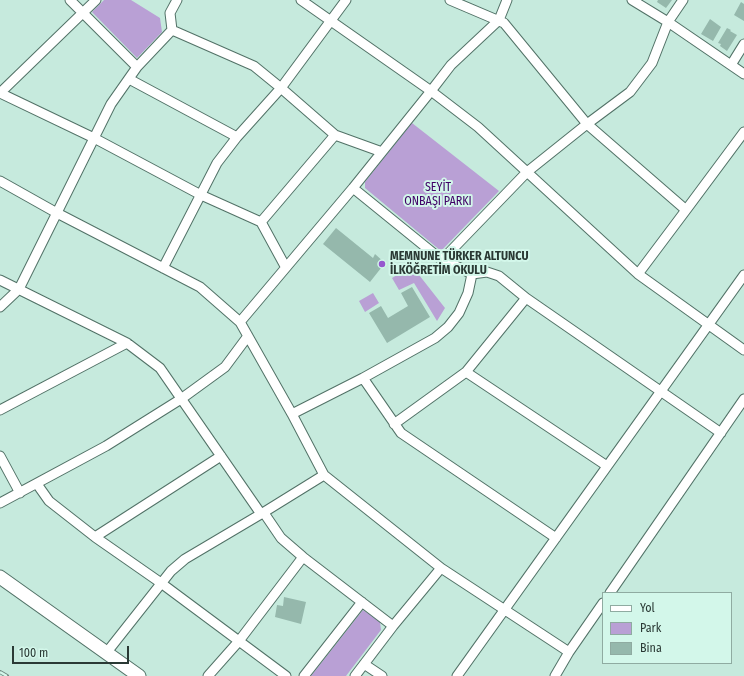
<!DOCTYPE html>
<html>
<head>
<meta charset="utf-8">
<style>
  body { margin:0 }
  #map { position:relative; width:744px; height:676px; overflow:hidden; background:#c6eadd; font-family:"Fira Sans Condensed",sans-serif }
  canvas { display:block }
  .legend { position:absolute; left:602px; top:592px; width:130px; height:72px; box-sizing:border-box; background:#d3f7ea; border:1px solid #8faba1; margin:0; padding:5px 7px; list-style:none; font-size:12px; color:#2a3934 }
  .legend li { display:flex; align-items:center; gap:8px; height:20px }
  .legend b { width:20px; border:1px solid #8faba1 }
  .scale { position:absolute; left:12px; top:646px; width:117px; height:18px; box-sizing:border-box; border:2px solid #2a3934; border-top:0; padding-left:5px; font-size:12px; line-height:14px; white-space:nowrap; color:#2a3934; -webkit-text-stroke:3px #d3f7ea; paint-order:stroke }
</style>
</head>
<body>
<div id="map">
<canvas width="744" height="676"></canvas>
<ul class="legend">
<li><b style="height:5px;background:#fff"></b>Yol</li>
<li><b style="height:11px;background:#b9a0d5"></b>Park</li>
<li><b style="height:11px;background:#95b8ac"></b>Bina</li>
</ul>
<div class="scale">100 m</div>
</div>
<script>
const ctx = document.querySelector('canvas').getContext('2d');
ctx.lineJoin = 'round';
function paint(path, color) { ctx.fillStyle = color; ctx.fill(path, 'evenodd'); }
const poly = rows => new Path2D(rows.map(r => 'M' + r).join(''));
function trace(path, color, width, dash) { ctx.strokeStyle = color; ctx.lineWidth = width; ctx.lineCap = dash ? 'butt' : 'round'; ctx.setLineDash(dash || []); ctx.stroke(path); }
function label(font, color, halo, rows, align = 'center') {
  ctx.font = font + ' "Fira Sans Condensed",sans-serif'; ctx.lineWidth = 4; ctx.setLineDash([]); ctx.textBaseline = 'middle'; ctx.strokeStyle = halo; ctx.fillStyle = color; for (const [text, x, y, turn = 0] of rows) {
    ctx.save(); ctx.translate(x, y); ctx.rotate((+turn || 0) * Math.PI / 180); ctx.textAlign = isNaN(turn) ? turn : align; if (halo) ctx.strokeText(text, 0, 0); ctx.fillText(text, 0, 0); ctx.restore();
  }
}
const green = poly([
  [104,0,131,0,160,18,162,32,137,58,92,12],
  [412,123,499,191,441,251,365,188,365,182],
  [412,266,445,308,437,321,414,283,399,290,392,278],
  [373,293,379,303,365,312,359,301],
  [363,610,380,622,381,630,346,676,311,676]
]);
const building = poly([
  [658,0,672,0,666,8,657,2],
  [741,2,744,4,744,21,734,15],
  [710,19,721,27,713,41,701,34],
  [727,28,731,30,730,31,737,35,727,51,720,46,721,44,718,43],
  [336,228,373,258,375,254,385,263,370,282,323,244],
  [412,287,430,317,387,343,369,313,381,306,388,318,408,306,401,293],
  [284,597,306,602,301,624,275,617,277,605,283,606]
]);
const street = poly([
  [70,0,137,67,172,30,170,13,177,0],
  [301,0,431,91,478,127,638,274,744,350],
  [450,0,504,23,587,124,686,210,638,274],
  [632,0,668,22,744,74],
  [172,30,254,66,281,88,346,0],
  [731,65,744,44],
  [129,79,237,137,281,88,335,135],
  [0,93,94,138,201,195,261,222,285,266],
  [0,93,96,0],
  [0,181,57,213,200,287,240,322,292,414,324,475,441,568,569,652],
  [353,188,438,257,472,274,487,272,499,276,526,298],
  [686,210,744,132],
  [261,222,335,135,382,152],
  [443,259,527,172,587,124,630,92,652,63,668,22,683,0],
  [163,268,217,163,237,137],
  [0,280,127,343],
  [0,307,19,289,111,104,137,67],
  [240,322,353,188,431,91,451,65,499,20,507,0],
  [466,372,607,466],
  [363,378,435,338,448,327,459,313,468,293,472,274],
  [0,410,127,343,160,368,261,514],
  [292,414,363,378,401,433,556,538],
  [394,424,466,372,526,298,721,433],
  [0,456,20,493],
  [37,484,49,501,95,537,161,583,286,676],
  [0,503,106,446,181,399,225,367,248,336],
  [264,513,281,538,303,557,393,626],
  [95,537,221,456],
  [610,593,744,399],
  [107,652,171,571,185,559,261,514,324,475],
  [364,664,382,676],
  [208,676,239,641,303,557],
  [304,676,362,602],
  [355,676,393,626,441,568],
  [457,676,744,275],
  [555,676,569,652,603,603]
]);
const secondary = poly([
  [0,577,139,676]
]);
const rail = poly([
  [0,672,7,676]
]);
const markers = [
  [382,264,4,"#9657ce"]
];
const parkNames = [
  ["SEYİT",438,188],
  ["ONBAŞI PARKI",438,202]
];
const poiNames = [
  ["MEMNUNE TÜRKER ALTUNCU",390,257],
  ["İLKÖĞRETİM OKULU",390,271]
];
paint(green, '#b9a0d5');
paint(building, '#95b8ac');
trace(street, '#527267', 11);
trace(secondary, '#527267', 15);
trace(street, '#fff', 9);
trace(secondary, '#fff', 13);
trace(rail, '#6b837b', 4);
trace(rail, '#d3f7ea', 2.5, [8]);
for (const [x, y, r, color] of markers) { const dot = new Path2D(); dot.arc(x, y, r, 0, 2 * Math.PI); ctx.fillStyle = color; ctx.fill(dot); trace(dot, '#d3f7ea', 1.5); }
label('12px', '#3f0066', '#d3f7ea', parkNames);
label('bold 12px', '#2a3934', '#d3f7ea', poiNames, 'left');
</script>
</body>
</html>
